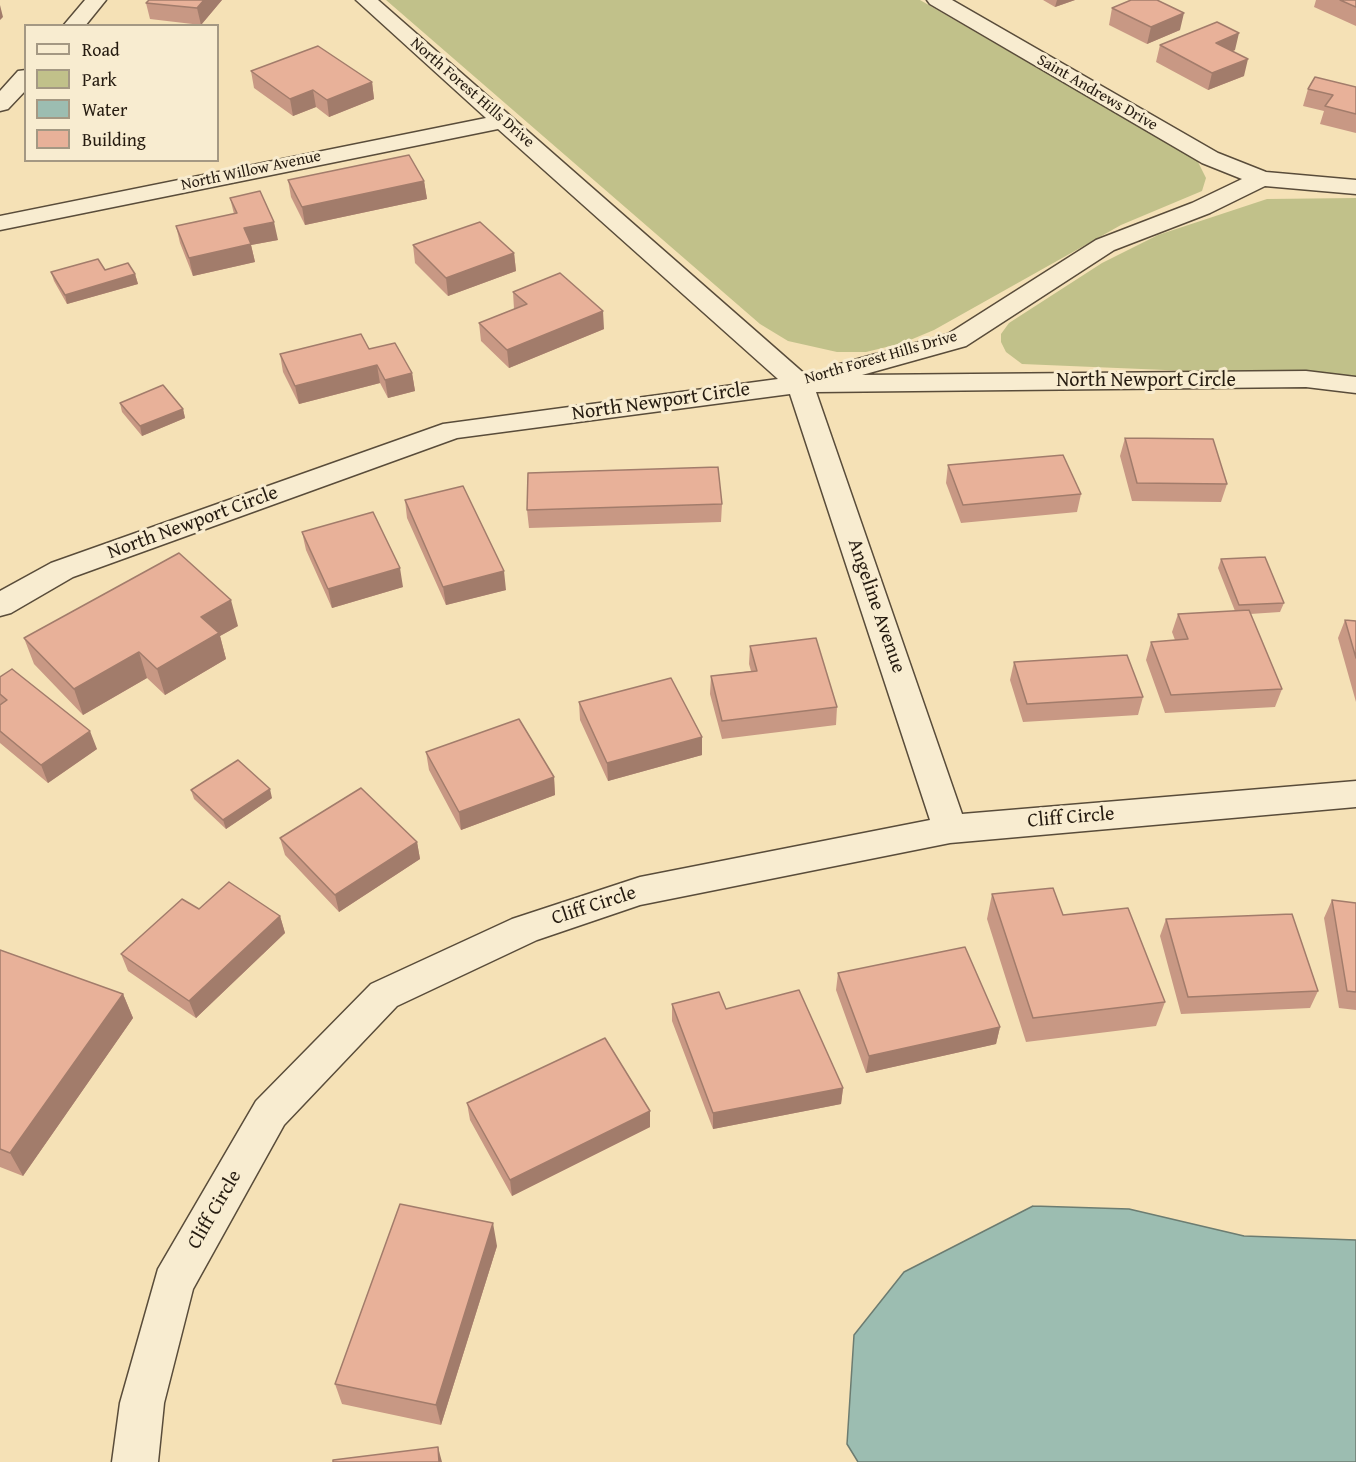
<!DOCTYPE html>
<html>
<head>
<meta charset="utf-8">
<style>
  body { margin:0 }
  #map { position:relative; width:1356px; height:1462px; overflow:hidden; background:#f5e1b6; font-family:"Gentium Book Plus",serif }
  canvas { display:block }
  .legend { position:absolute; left:24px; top:24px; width:195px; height:138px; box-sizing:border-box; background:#f8ecd0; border:2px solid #a49883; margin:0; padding:8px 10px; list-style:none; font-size:18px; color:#251b10 }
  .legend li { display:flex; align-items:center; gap:12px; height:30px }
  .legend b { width:30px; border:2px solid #a49883 }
</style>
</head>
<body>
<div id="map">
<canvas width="1356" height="1462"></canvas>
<ul class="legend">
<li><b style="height:8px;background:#f8ecd0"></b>Road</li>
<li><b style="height:16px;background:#c1c18a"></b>Park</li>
<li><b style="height:16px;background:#9cbdb1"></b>Water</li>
<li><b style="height:16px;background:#e8b199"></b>Building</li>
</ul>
</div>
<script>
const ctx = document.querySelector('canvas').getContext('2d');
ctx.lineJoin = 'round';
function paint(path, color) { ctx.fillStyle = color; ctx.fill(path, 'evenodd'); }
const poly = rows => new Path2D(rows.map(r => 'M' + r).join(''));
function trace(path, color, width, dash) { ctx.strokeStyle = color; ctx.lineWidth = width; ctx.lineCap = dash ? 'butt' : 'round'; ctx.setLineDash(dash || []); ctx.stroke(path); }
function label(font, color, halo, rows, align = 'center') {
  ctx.font = font + ' "Gentium Book Plus",serif'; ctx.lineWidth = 6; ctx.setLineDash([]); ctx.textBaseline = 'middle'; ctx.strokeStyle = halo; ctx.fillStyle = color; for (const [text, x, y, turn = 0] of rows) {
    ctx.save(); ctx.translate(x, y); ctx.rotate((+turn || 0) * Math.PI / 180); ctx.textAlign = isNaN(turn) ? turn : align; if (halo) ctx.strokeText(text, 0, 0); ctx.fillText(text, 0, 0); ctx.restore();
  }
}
const green = poly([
  [386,0,920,0,1197,160,1206,178,1202,191,1121,225,934,330,903,343,866,352,837,352,788,341,760,324],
  [1356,198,1356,378,1022,364,1006,352,1001,342,1001,334,1009,323,1102,263,1158,235,1267,199]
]);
const water = poly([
  [1033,1206,1129,1209,1244,1236,1356,1240,1356,1462,858,1462,847,1444,854,1335,904,1272,1033,1206]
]);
const minor = poly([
  [85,0,106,0,85,26,63,26,85,0],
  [356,0,378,0,807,376,832,375,830,372,833,366,948,334,1096,240,1192,203,1242,179,1202,163,930,4,927,0,952,0,1218,153,1266,172,1356,180,1356,194,1265,186,1210,213,1114,250,966,346,862,375,1306,371,1356,377,1356,393,1306,387,816,392,962,814,1356,781,1356,807,950,843,640,905,537,940,397,1006,284,1125,193,1289,164,1403,158,1462,112,1462,120,1403,158,1269,256,1101,371,984,512,919,640,877,930,820,790,394,457,438,73,577,11,613,0,616,0,591,51,563,443,424,778,379,498,129,0,230,0,216,486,118,356,0],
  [26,70,26,90,8,109,0,111,0,91,18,71,26,70]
]);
const wall = poly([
  [149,0,222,0,201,25,150,19,146,3],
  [1043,0,1075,0,1055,7],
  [1316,0,1356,0,1356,26,1314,7],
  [1112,8,1180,30,1147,44,1109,25],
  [1160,45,1235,50,1233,51,1244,76,1208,90,1156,62],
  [251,71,372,82,374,99,329,117,316,107,293,116,254,88],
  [1356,87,1356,133,1320,124,1324,111,1303,106,1308,89],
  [288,180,424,181,427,199,305,225,291,197],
  [230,198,278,240,251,245,255,262,193,276,180,243,176,226,234,214],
  [413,245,514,253,516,271,448,296,415,263],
  [51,272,135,274,138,284,67,304,54,281],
  [513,292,604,329,509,368,481,341,479,323,514,309],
  [369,349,412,373,415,391,388,398,380,383,299,404,283,372,280,354],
  [120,403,183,409,185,418,142,436,122,412],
  [1125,438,1227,484,1221,502,1132,501,1120,456],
  [948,465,1081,494,1077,512,961,523,946,483],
  [405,500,506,590,446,605,407,518],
  [722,504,721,522,529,528,527,510],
  [302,532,403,587,332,608,306,550],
  [1221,559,1284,603,1280,612,1250,614,1282,689,1275,707,1165,713,1146,660,1151,642,1175,640,1172,632,1178,614,1235,611,1218,568],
  [1345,620,1356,621,1356,702,1338,638],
  [238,626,220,636,226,659,165,695,147,678,83,715,34,664,24,638],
  [750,646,837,707,836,725,722,739,710,694,711,676,751,671,749,664],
  [1014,662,1143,697,1138,715,1023,722,1010,680],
  [0,677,97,749,48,783,0,743],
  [579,702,702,755,608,781,580,720],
  [426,752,554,777,555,795,461,830,429,770],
  [191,790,272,798,226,829,194,799],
  [280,838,417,842,420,859,339,912,285,855],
  [992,894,1063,915,1165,1002,1156,1026,1026,1042,987,919],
  [1332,900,1356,903,1356,1010,1339,1008,1324,918],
  [199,909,280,916,285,933,196,1018,128,971,121,954],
  [1166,919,1318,991,1310,1008,1181,1014,1160,936],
  [0,950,123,994,133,1018,23,1176,0,1167],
  [838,973,1000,1027,996,1044,866,1073,836,990],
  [672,1004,726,1009,843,1088,841,1104,713,1129,672,1021],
  [467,1103,650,1111,650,1127,512,1196,470,1120],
  [497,1246,441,1425,342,1404,335,1384]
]);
const shadedWall = poly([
  [204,0,222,0,201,25,197,8],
  [1057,0,1075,0,1055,7],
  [0,5,3,17,0,20],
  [1184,13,1180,30,1147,44,1151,27],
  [1239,33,1235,50,1212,59,1216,43],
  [1248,59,1244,76,1208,90,1212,73],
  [372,82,374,99,329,117,327,100],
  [313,90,316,107,293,116,290,99],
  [424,181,427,199,305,225,302,207],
  [274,222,278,240,251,245,255,262,193,276,189,258,244,228],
  [514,253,516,271,448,296,446,278],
  [135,274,138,284,67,304,65,295],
  [603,311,604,329,509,368,507,350],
  [377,365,380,383,299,404,295,386],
  [412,373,415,391,388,398,385,380],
  [183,409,185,418,142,436,140,426],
  [400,568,403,587,332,608,328,589],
  [504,571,506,590,446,605,443,587],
  [231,600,238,626,220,636,226,659,165,695,157,669,201,617],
  [139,652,147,678,83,715,74,689],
  [90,731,97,749,48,783,41,765],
  [702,737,702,755,608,781,607,763],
  [554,777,555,795,461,830,459,812],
  [270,789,272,798,226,829,223,820],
  [417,842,420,859,339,912,335,895],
  [280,916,285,933,196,1018,189,1001],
  [123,994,133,1018,23,1176,10,1153],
  [1000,1027,996,1044,866,1073,869,1056],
  [843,1088,841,1104,713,1129,713,1113],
  [650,1111,650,1127,512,1196,510,1180],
  [493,1223,497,1246,441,1425,436,1405],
  [438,1447,442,1462,439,1462]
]);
const building = poly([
  [149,0,204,0,197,8,146,3,149,0],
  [1131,0,1157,0,1184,13,1151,27,1112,8,1131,0],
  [1340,0,1356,0,1356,7,1340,0],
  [1217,22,1239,33,1216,43,1248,59,1212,73,1160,45,1217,22],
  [318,46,372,82,327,100,313,90,290,99,251,71,318,46],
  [1315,77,1356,87,1356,114,1325,106,1333,95,1308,89,1315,77],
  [409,155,424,181,302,207,288,180,409,155],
  [260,191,274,222,244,228,251,244,189,258,176,226,237,213,230,198,260,191],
  [480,222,514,253,446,278,413,245,480,222],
  [98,259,105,270,128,263,135,274,65,295,51,272,98,259],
  [560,273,603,311,507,350,479,323,527,304,513,292,560,273],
  [361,334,369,349,395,343,412,373,385,380,377,365,295,386,280,354,361,334],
  [163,385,183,409,140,426,120,403,163,385],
  [1125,438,1213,439,1227,484,1137,483,1125,438],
  [1063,455,1081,494,963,505,948,465,1063,455],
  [718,467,722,504,527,510,528,473,718,467],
  [463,486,504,571,443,587,405,500,463,486],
  [373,512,400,568,328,589,302,532,373,512],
  [179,553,231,600,201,617,219,633,157,669,139,652,74,689,24,638,179,553],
  [1265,557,1284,603,1239,605,1221,559,1265,557],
  [1249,610,1282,689,1171,695,1151,642,1188,639,1178,614,1249,610],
  [1345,620,1356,621,1356,658,1345,620],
  [816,638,837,707,722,721,711,676,757,671,750,646,816,638],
  [1127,655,1143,697,1027,704,1014,662,1127,655],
  [12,669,90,731,41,765,0,731,0,705,7,700,0,694,0,677,12,669],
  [671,678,702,737,607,763,579,702,671,678],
  [519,719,554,777,459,812,426,752,519,719],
  [238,760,270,789,223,820,191,790,238,760],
  [361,788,417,842,335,895,280,838,361,788],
  [229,882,280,916,189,1001,121,954,182,899,199,909,229,882],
  [1053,888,1063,915,1128,908,1165,1002,1033,1018,992,894,1053,888],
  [1332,900,1356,903,1356,992,1347,991,1332,900],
  [1292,914,1318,991,1188,997,1166,919,1292,914],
  [965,947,1000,1027,869,1056,838,973,965,947],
  [0,950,123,994,10,1153,0,1149,0,950],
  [799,990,843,1088,713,1113,672,1004,719,992,726,1009,799,990],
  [605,1038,650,1111,510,1180,467,1103,605,1038],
  [400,1204,493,1223,436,1405,335,1384,400,1204],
  [438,1447,439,1462,333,1462,333,1460,438,1447]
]);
const farStreetnames = [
  ["North Forest Hills Drive",472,93,41],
  ["Saint Andrews Drive",1097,93,30],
  ["North Willow Avenue",251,171,-12],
  ["North Forest Hills Drive",881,358,-16]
];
const streetNames = [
  ["North Newport Circle",1146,381],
  ["North Newport Circle",661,402,-8],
  ["North Newport Circle",193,523,-20],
  ["Angeline Avenue",876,606,71],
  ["Cliff Circle",1071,818,-5],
  ["Cliff Circle",594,906,-18],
  ["Cliff Circle",215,1210,-60]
];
paint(green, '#c1c18a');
paint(water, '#9cbdb1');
trace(water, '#6c7c71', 1.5);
trace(minor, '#594c3a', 3);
paint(minor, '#f8ecd0');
paint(wall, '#c89884');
paint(shadedWall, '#a27c6b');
paint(building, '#e8b199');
trace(building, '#a27c6b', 1.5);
label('16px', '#251b10', '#f8ecd0', farStreetnames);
label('20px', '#251b10', '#f8ecd0', streetNames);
</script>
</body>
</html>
